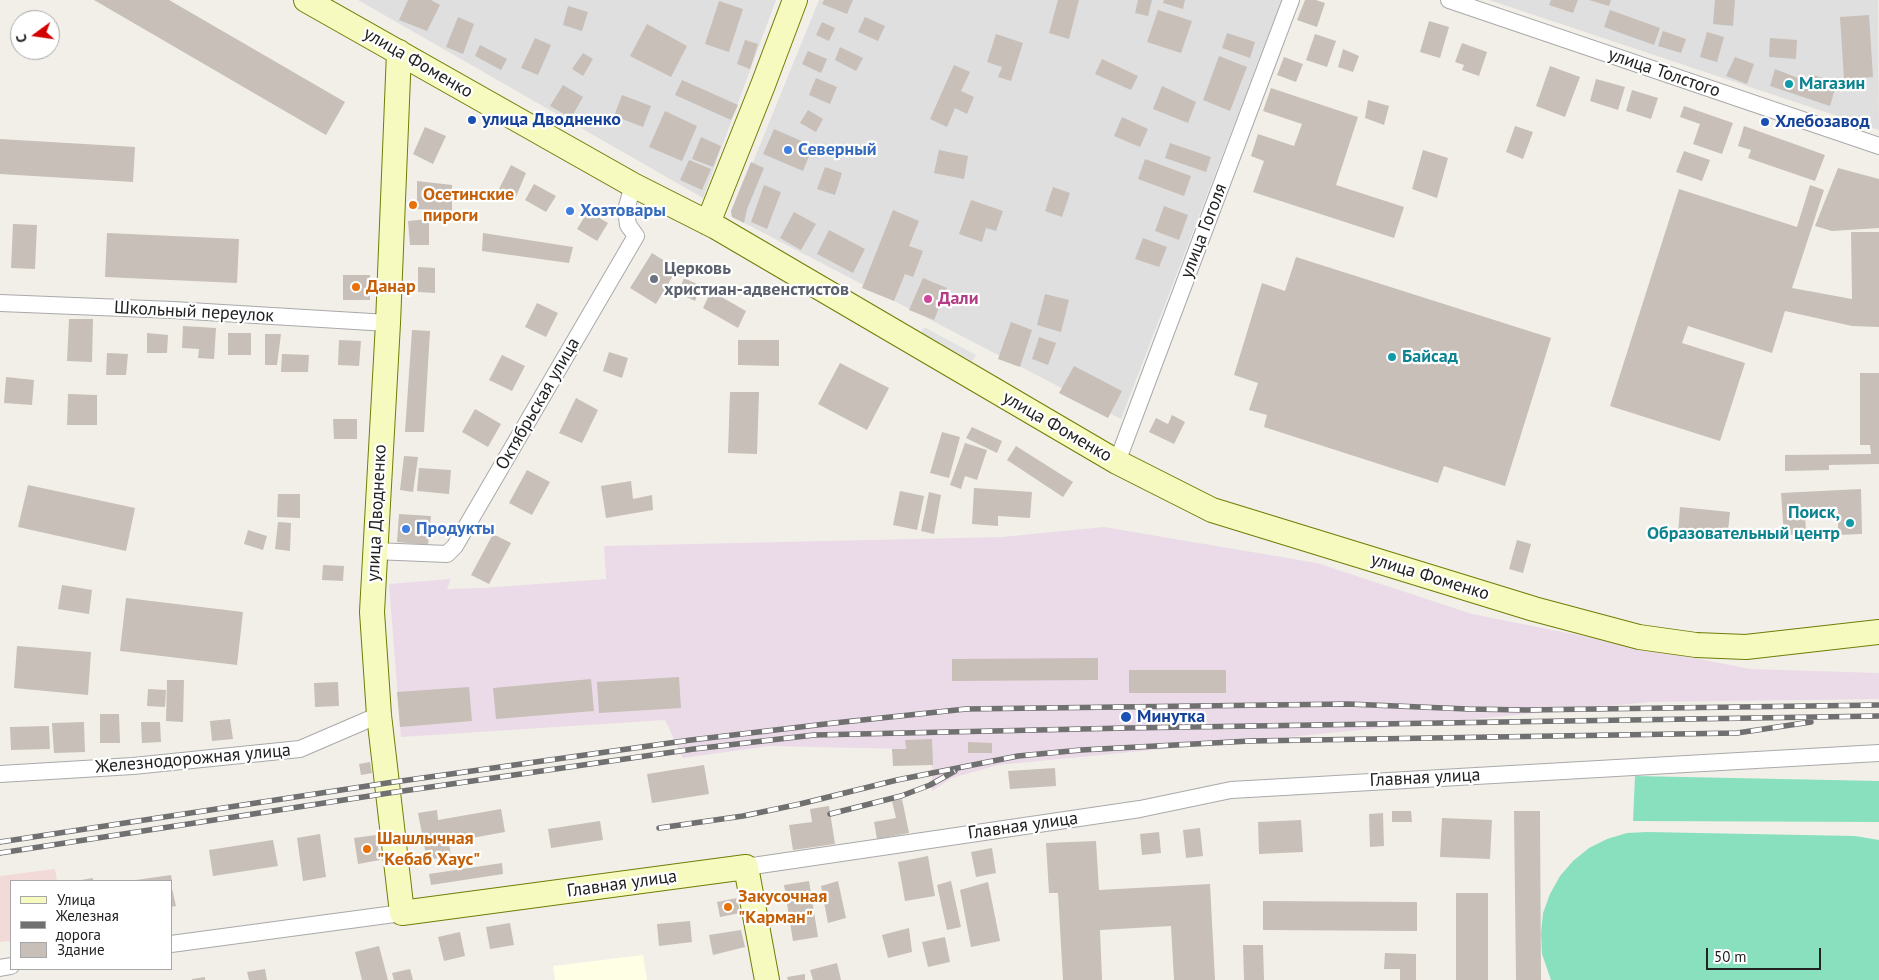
<!DOCTYPE html>
<html>
<head>
<meta charset="utf-8">
<style>
  body { margin:0 }
  #map { position:relative; width:1879px; height:980px; overflow:hidden; background:#f2efe9; font-family:"PT Sans",sans-serif }
  canvas { display:block }
  .legend { position:absolute; left:10px; top:880px; width:162px; height:90px; box-sizing:border-box; background:#fff; border:1px solid #a7a7a7; margin:0; padding:6px 9px; list-style:none; font-size:15px; color:#222 }
  .legend li { display:flex; align-items:center; gap:10px; height:25px }
  .legend b { width:25px; border:1px solid #a7a7a7 }
  .north { position:absolute; left:10px; top:10px; width:50px; height:50px; box-sizing:border-box; background:#fff; border:1px solid #a7a7a7; border-radius:50%; rotate:256deg; font-size:14px; font-weight:700; line-height:20px; text-align:center; color:#222 }
  .north::after { content:''; display:block; margin:auto; width:18px; height:22px; background:#d40000; clip-path:polygon(50% 0,100% 100%,50% 72%,0 100%) }
  .scale { position:absolute; left:1706px; top:948px; width:115px; height:22px; box-sizing:border-box; border:2px solid #222; border-top:0; padding-left:6px; font-size:15px; line-height:18px; white-space:nowrap; color:#222; -webkit-text-stroke:4px #fff; paint-order:stroke }
</style>
</head>
<body>
<div id="map">
<canvas width="1879" height="980"></canvas>
<ul class="legend">
<li><b style="height:6px;background:#f7fabf"></b>Улица</li>
<li><b style="height:6px;background:#707070"></b>Железная дорога</li>
<li><b style="height:14px;background:#c7bfb8"></b>Здание</li>
</ul>
<div class="north">С</div>
<div class="scale">50 m</div>
</div>
<script>
const ctx = document.querySelector('canvas').getContext('2d');
ctx.lineJoin = 'round';
function paint(path, color) { ctx.fillStyle = color; ctx.fill(path, 'evenodd'); }
const poly = rows => new Path2D(rows.map(r => 'M' + r).join(''));
function trace(path, color, width, dash) { ctx.strokeStyle = color; ctx.lineWidth = width; ctx.lineCap = dash ? 'butt' : 'round'; ctx.setLineDash(dash || []); ctx.stroke(path); }
function label(font, color, halo, rows, align = 'center') {
  ctx.font = font + ' "PT Sans",sans-serif'; ctx.lineWidth = 4.5; ctx.setLineDash([]); ctx.textBaseline = 'middle'; ctx.strokeStyle = halo; ctx.fillStyle = color; for (const [text, x, y, turn = 0] of rows) {
    ctx.save(); ctx.translate(x, y); ctx.rotate((+turn || 0) * Math.PI / 180); ctx.textAlign = isNaN(turn) ? turn : align; if (halo) ctx.strokeText(text, 0, 0); ctx.fillText(text, 0, 0); ctx.restore();
  }
}
const residential = poly([
  [358,0,776,0,703,198],
  [819,0,1282,0,1121,419,731,216],
  [1489,0,1878,0,1879,130]
]);
const commercial = poly([
  [55,869,57,881,11,881,11,941,0,942,0,876]
]);
const industrial = poly([
  [1104,527,1317,563,1472,614,1750,669,1879,673,1879,699,1650,702,998,765,952,778,932,791,932,739,905,741,906,749,769,746,683,758,665,720,401,737,389,584,451,579,447,589,482,588,606,579,604,546,1002,537]
]);
const education = poly([
  [643,955,647,980,555,980,553,966]
]);
const pitch = poly([
  [1635,776,1879,781,1879,822,1633,821],
  [1647,832,1855,836,1879,840,1879,980,1551,980,1542,954,1541,933,1543,913,1550,894,1560,876,1573,861,1589,848,1607,839,1627,833]
]);
const parking = poly([
  [924,327,976,355,972,361,921,333]
]);
const building = poly([
  [94,0,169,0,345,102,326,135],
  [408,0,431,0,440,5,427,31,399,20],
  [824,0,853,0,847,14,822,4],
  [1058,0,1079,0,1069,39,1049,33],
  [1138,0,1152,0,1148,16,1135,13],
  [1164,0,1185,0,1183,9,1163,3],
  [1305,0,1316,0,1325,3,1317,27,1297,20],
  [1551,0,1578,0,1573,13,1549,5],
  [1589,0,1611,0,1609,6],
  [1715,0,1735,0,1733,26,1713,24],
  [719,1,743,9,729,52,705,44],
  [568,6,588,12,582,31,563,25],
  [1158,10,1192,21,1181,53,1147,42],
  [1610,10,1660,28,1654,45,1604,27],
  [1869,15,1873,77,1844,79,1840,17],
  [458,17,474,24,463,54,446,47],
  [865,17,885,26,878,41,858,32],
  [1429,21,1449,27,1440,58,1420,52],
  [822,22,835,28,829,41,816,35],
  [647,24,687,46,671,77,630,56],
  [1663,31,1686,39,1681,53,1658,46],
  [1707,32,1724,37,1717,62,1700,57],
  [1227,33,1255,42,1250,58,1222,48],
  [996,34,1023,43,1011,81,998,77,1002,67,987,62],
  [1315,34,1336,41,1327,67,1306,60],
  [535,38,551,45,538,75,521,68],
  [1770,38,1797,40,1796,59,1769,57],
  [745,40,758,44,750,69,737,64],
  [1462,43,1487,52,1479,76,1462,70,1464,65,1455,62],
  [480,45,507,59,501,70,475,56],
  [840,47,863,58,856,71,835,60],
  [1343,49,1359,56,1353,72,1338,67],
  [808,51,827,59,821,73,802,64],
  [583,53,593,59,583,76,572,69],
  [1219,56,1247,67,1230,111,1203,100],
  [1284,57,1303,64,1296,82,1277,75],
  [1735,57,1754,64,1747,84,1726,76],
  [1102,59,1138,76,1131,90,1095,74],
  [954,65,970,72,961,91,974,97,967,114,955,108,947,127,930,119],
  [1550,66,1580,77,1565,117,1536,106],
  [1775,69,1808,82,1810,74,1823,78,1821,85,1835,89,1830,106,1770,86],
  [816,78,837,87,830,104,809,95],
  [1596,79,1625,87,1618,110,1590,101],
  [682,80,738,105,731,120,675,95],
  [563,85,583,97,571,118,550,106],
  [1162,86,1196,102,1188,123,1153,109],
  [1271,88,1358,117,1336,185,1404,207,1394,238,1253,192,1264,161,1251,156,1258,134,1294,146,1302,124,1263,111],
  [1632,90,1658,98,1651,119,1626,111],
  [622,95,651,106,643,127,614,116],
  [1368,100,1389,106,1384,125,1365,118],
  [1684,106,1733,123,1722,154,1693,144,1700,124,1680,117],
  [808,110,823,119,816,132,800,123],
  [665,111,697,126,682,161,649,147],
  [1122,117,1148,129,1140,147,1114,136],
  [1515,126,1533,132,1523,159,1506,152],
  [1744,126,1825,155,1815,181,1748,158,1751,150,1738,146],
  [425,127,446,136,433,164,413,154],
  [774,129,813,146,803,171,763,154],
  [701,137,721,146,713,167,692,159],
  [0,139,135,147,133,182,0,174],
  [1170,143,1211,157,1206,172,1165,158],
  [939,150,968,156,964,179,934,173],
  [1423,150,1448,158,1437,198,1412,189],
  [1684,151,1710,160,1702,181,1676,172],
  [1145,159,1191,176,1184,196,1138,179],
  [689,160,711,169,702,190,680,180],
  [751,162,764,168,747,209,744,223,732,217,731,211],
  [511,165,526,173,515,199,498,191],
  [825,167,842,173,835,195,817,189],
  [1838,168,1879,179,1879,228,1832,231,1815,226],
  [417,181,452,185,452,211,417,209],
  [534,184,556,196,546,212,525,200],
  [764,185,781,192,767,229,751,222],
  [1810,185,1824,190,1792,288,1852,299,1851,232,1879,232,1879,327,1852,326,1785,311,1772,353,1688,326,1682,343,1745,363,1720,441,1610,406,1679,189,1797,227],
  [1053,187,1070,193,1062,217,1045,211],
  [971,200,1003,211,996,231,986,228,982,242,959,234],
  [1164,206,1188,215,1179,240,1155,231],
  [893,210,919,221,909,246,923,251,913,277,905,274,894,301,862,288],
  [588,211,608,223,597,241,577,229],
  [794,212,816,224,801,250,780,238],
  [429,219,429,245,410,245,408,221],
  [13,224,37,225,35,269,11,268],
  [829,230,865,249,853,273,817,254],
  [107,233,239,239,237,283,105,277],
  [483,233,573,247,569,263,482,251],
  [1143,238,1167,247,1159,267,1135,259],
  [652,253,677,269,656,304,630,288],
  [1296,257,1551,338,1505,486,1444,466,1438,483,1264,427,1267,415,1249,410,1258,383,1234,375,1262,283,1285,291],
  [418,267,435,268,435,293,418,292],
  [343,275,370,275,370,300,343,300],
  [684,278,701,286,695,301,678,293],
  [923,278,947,288,934,320,909,310],
  [711,291,746,311,738,328,703,308],
  [1045,294,1069,300,1061,332,1037,325],
  [537,303,558,313,546,337,525,327],
  [69,319,93,319,92,362,67,361],
  [1011,322,1032,330,1020,367,998,359],
  [183,326,216,328,214,359,198,358,199,349,182,348],
  [412,330,430,331,424,432,405,432],
  [147,333,168,335,167,353,147,353],
  [228,333,251,333,251,355,228,355],
  [265,334,281,334,277,365,265,365],
  [1039,337,1056,343,1048,365,1032,359],
  [339,340,361,341,359,366,338,365],
  [738,340,779,340,779,366,738,365],
  [609,352,628,358,622,378,603,371],
  [107,353,128,354,126,375,106,375],
  [282,354,309,355,308,372,281,372],
  [502,355,525,366,512,391,489,380],
  [840,363,889,388,867,430,818,404],
  [1074,366,1122,391,1108,418,1059,393],
  [1860,373,1879,373,1879,464,1829,465,1829,470,1785,471,1785,455,1871,454,1870,445,1860,445],
  [6,377,34,380,32,405,4,403],
  [730,392,759,392,757,454,728,453],
  [68,394,97,395,97,425,67,425],
  [576,398,598,410,582,443,559,433],
  [475,409,501,424,488,447,462,432],
  [1172,415,1185,422,1174,444,1149,432,1156,418,1168,424],
  [333,419,357,419,357,439,334,439],
  [972,427,1002,441,997,453,966,438],
  [942,432,960,437,949,478,930,473],
  [965,443,987,450,977,480,965,476,961,489,950,485],
  [1016,446,1073,482,1063,497,1007,460],
  [404,456,418,457,413,492,400,490],
  [419,468,451,470,449,494,417,491],
  [527,470,550,482,532,515,509,503],
  [631,481,633,499,652,495,653,510,606,518,601,486],
  [28,485,135,508,126,551,18,527],
  [974,488,1032,492,1030,518,998,516,998,526,972,524],
  [1861,489,1862,534,1838,535,1838,510,1805,511,1806,534,1784,535,1781,493],
  [900,491,924,496,917,530,893,525],
  [929,492,941,495,934,534,921,531],
  [278,494,300,494,300,518,277,517],
  [1680,507,1730,512,1727,540,1678,535],
  [399,514,431,516,428,545,397,542],
  [278,522,291,523,290,551,275,549],
  [248,530,267,536,263,550,244,544],
  [493,534,511,543,489,584,471,575],
  [1517,540,1531,544,1523,573,1509,569],
  [323,565,344,566,343,581,322,580],
  [62,585,92,590,89,614,58,609],
  [126,598,243,612,237,665,120,651],
  [17,646,91,652,88,695,14,688],
  [1098,658,1098,680,952,681,952,659],
  [1129,670,1226,670,1226,693,1129,693],
  [679,677,681,708,599,713,597,682],
  [591,679,594,711,496,719,493,688],
  [167,680,184,680,183,722,166,721],
  [338,682,339,706,315,707,314,683],
  [469,687,472,721,400,727,397,692],
  [148,689,166,690,165,707,147,706],
  [100,714,119,714,120,743,100,743],
  [230,719,233,739,212,741,210,721],
  [84,722,85,752,54,753,52,723],
  [141,722,160,722,161,742,142,743],
  [49,726,50,749,11,750,10,727],
  [932,739,933,765,893,766,892,749,906,749,905,740],
  [968,742,992,743,992,753,968,753],
  [370,762,372,773,361,775,359,764],
  [704,765,709,794,652,803,647,774],
  [1055,768,1056,786,1010,789,1008,771],
  [902,799,909,833,877,839,874,822,896,818,892,801],
  [829,806,835,844,793,850,789,825,812,822,810,809],
  [501,809,505,832,449,842,451,856,427,860,418,813,437,810,438,820],
  [1392,811,1411,811,1412,822,1392,822],
  [1514,811,1540,811,1541,980,1516,980],
  [1383,813,1384,846,1370,847,1369,814],
  [1442,818,1492,820,1490,859,1440,857],
  [1301,820,1303,852,1259,854,1258,822],
  [600,821,603,840,551,848,548,829],
  [1200,828,1203,856,1186,858,1183,830],
  [1159,832,1161,853,1142,855,1140,834],
  [320,834,326,877,303,881,297,838],
  [376,835,380,860,358,864,354,838],
  [273,840,278,866,213,876,209,850],
  [1096,841,1099,890,1210,884,1215,980,1174,980,1171,926,1100,930,1102,980,1063,980,1058,893,1049,893,1046,843],
  [992,848,996,873,976,877,971,852],
  [928,856,935,896,905,901,898,862],
  [502,863,503,874,431,885,429,874],
  [171,875,172,881,136,881,136,880],
  [93,878,93,881,81,881,81,880],
  [809,881,818,937,793,941,784,885],
  [838,881,846,918,828,923,821,886],
  [951,881,961,927,947,930,937,885],
  [988,882,1000,941,971,947,960,890],
  [171,884,176,906,171,907],
  [1456,893,1488,893,1488,980,1456,980],
  [737,898,740,913,720,917,717,902],
  [1263,901,1417,902,1417,931,1263,930],
  [690,921,692,942,659,946,657,924],
  [510,923,514,945,490,949,486,927],
  [909,928,912,952,888,958,882,935],
  [741,930,745,947,713,955,709,935],
  [460,932,465,956,444,961,438,937],
  [945,937,950,962,928,967,922,942],
  [1243,945,1263,945,1264,980,1244,980],
  [379,946,388,980,362,980,355,952],
  [1385,953,1416,954,1416,980,1400,980,1400,969,1384,969],
  [837,963,841,980,813,980,810,970],
  [265,969,267,980,249,980,247,972],
  [410,969,413,980,394,980,392,973],
  [805,974,805,980,788,980,787,977],
  [205,977,205,980,192,980,192,979]
]);
const street = poly([
  [1449,0,1879,146],
  [0,303,173,310,388,323],
  [1117,462,1291,0],
  [374,551,447,554,455,546,636,236,628,225,626,210,633,185],
  [0,774,133,766,300,749,379,715],
  [746,867,1140,809,1231,790,1879,753],
  [171,944,402,913],
  [0,968,11,966]
]);
const secondary = poly([
  [306,0,633,185,716,227,1117,462,1212,510,1534,609,1639,637,1696,645,1746,647,1879,632],
  [399,52,388,323,372,612,379,715,402,913,746,867,767,980],
  [708,223,763,85,795,0]
]);
const rail = poly([
  [830,814,901,796,930,785,955,771],
  [659,828,743,816,800,804,897,780,1018,756,1081,750,1250,741,1737,733,1811,722],
  [0,842,387,783,691,740,834,723,966,709,1348,704,1468,709,1526,710,1879,705],
  [0,853,389,793,694,749,814,735,1127,728,1879,716]
]);
const markers = [
  [1789,84,5,"#0f9aa8"],
  [472,120,5,"#1a4fb4"],
  [1765,122,5,"#1a4fb4"],
  [788,150,5,"#3f7fe0"],
  [413,205,5,"#e8710a"],
  [570,211,5,"#3f7fe0"],
  [654,279,5,"#6b7280"],
  [356,287,5,"#e8710a"],
  [928,299,5,"#d1479c"],
  [1392,357,5,"#0f9aa8"],
  [1850,523,5,"#0f9aa8"],
  [406,529,5,"#3f7fe0"],
  [1126,717,6,"#1a4fb4"],
  [367,849,5,"#e8710a"],
  [728,907,5,"#e8710a"]
];
const streetNames = [
  ["улица Фоменко",418,63,30],
  ["улица Толстого",1664,73,19],
  ["улица Гоголя",1204,231,-69],
  ["Школьный переулок",194,312,3],
  ["Октябрьская улица",538,404,-60],
  ["улица Фоменко",1057,427,30],
  ["улица Дводненко",377,513,-87],
  ["улица Фоменко",1430,577,17],
  ["Железнодорожная улица",193,759,-5],
  ["Главная улица",1425,778,-3],
  ["Главная улица",1023,826,-8],
  ["Главная улица",622,884,-8]
];
const cultureNames = [
  ["Магазин",1799,84],
  ["Байсад",1402,357],
  ["Поиск,",1840,513,"right"],
  ["Образовательный центр",1840,534,"right"]
];
const transitNames = [
  ["улица Дводненко",482,120],
  ["Хлебозавод",1775,122],
  ["Минутка",1137,717]
];
const shopNames = [
  ["Северный",798,150],
  ["Хозтовары",580,211],
  ["Продукты",416,529]
];
const foodNames = [
  ["Осетинские",423,195],
  ["пироги",423,216],
  ["Данар",366,287],
  ["Шашлычная",377,839],
  ["\"Кебаб Хаус\"",377,860],
  ["Закусочная",738,897],
  ["\"Карман\"",738,918]
];
const worshipNames = [
  ["Церковь",664,269],
  ["христиан-адвенстистов",664,290]
];
const hotelNames = [
  ["Дали",938,299]
];
paint(residential, '#e0dfdf');
paint(commercial, '#f2dad9');
paint(industrial, '#ebdbe8');
paint(education, '#ffffe5');
paint(pitch, '#88e0be');
paint(parking, '#e2e2e2');
paint(building, '#c7bfb8');
trace(street, '#a9a9a9', 18);
trace(secondary, '#707d05', 26);
trace(street, '#fff', 16);
trace(secondary, '#f7fabf', 24);
trace(rail, '#707070', 5.5);
trace(rail, '#fff', 4, [11]);
for (const [x, y, r, color] of markers) { const dot = new Path2D(); dot.arc(x, y, r, 0, 2 * Math.PI); ctx.fillStyle = color; ctx.fill(dot); trace(dot, '#fff', 2); }
label('18px', '#222', '#fff', streetNames);
label('bold 18px', '#0d838f', '#fff', cultureNames, 'left');
label('bold 18px', '#164399', '#fff', transitNames, 'left');
label('bold 18px', '#366cbe', '#fff', shopNames, 'left');
label('bold 18px', '#c56008', '#fff', foodNames, 'left');
label('bold 18px', '#5b616d', '#fff', worshipNames, 'left');
label('bold 18px', '#b23c85', '#fff', hotelNames, 'left');
</script>
</body>
</html>
